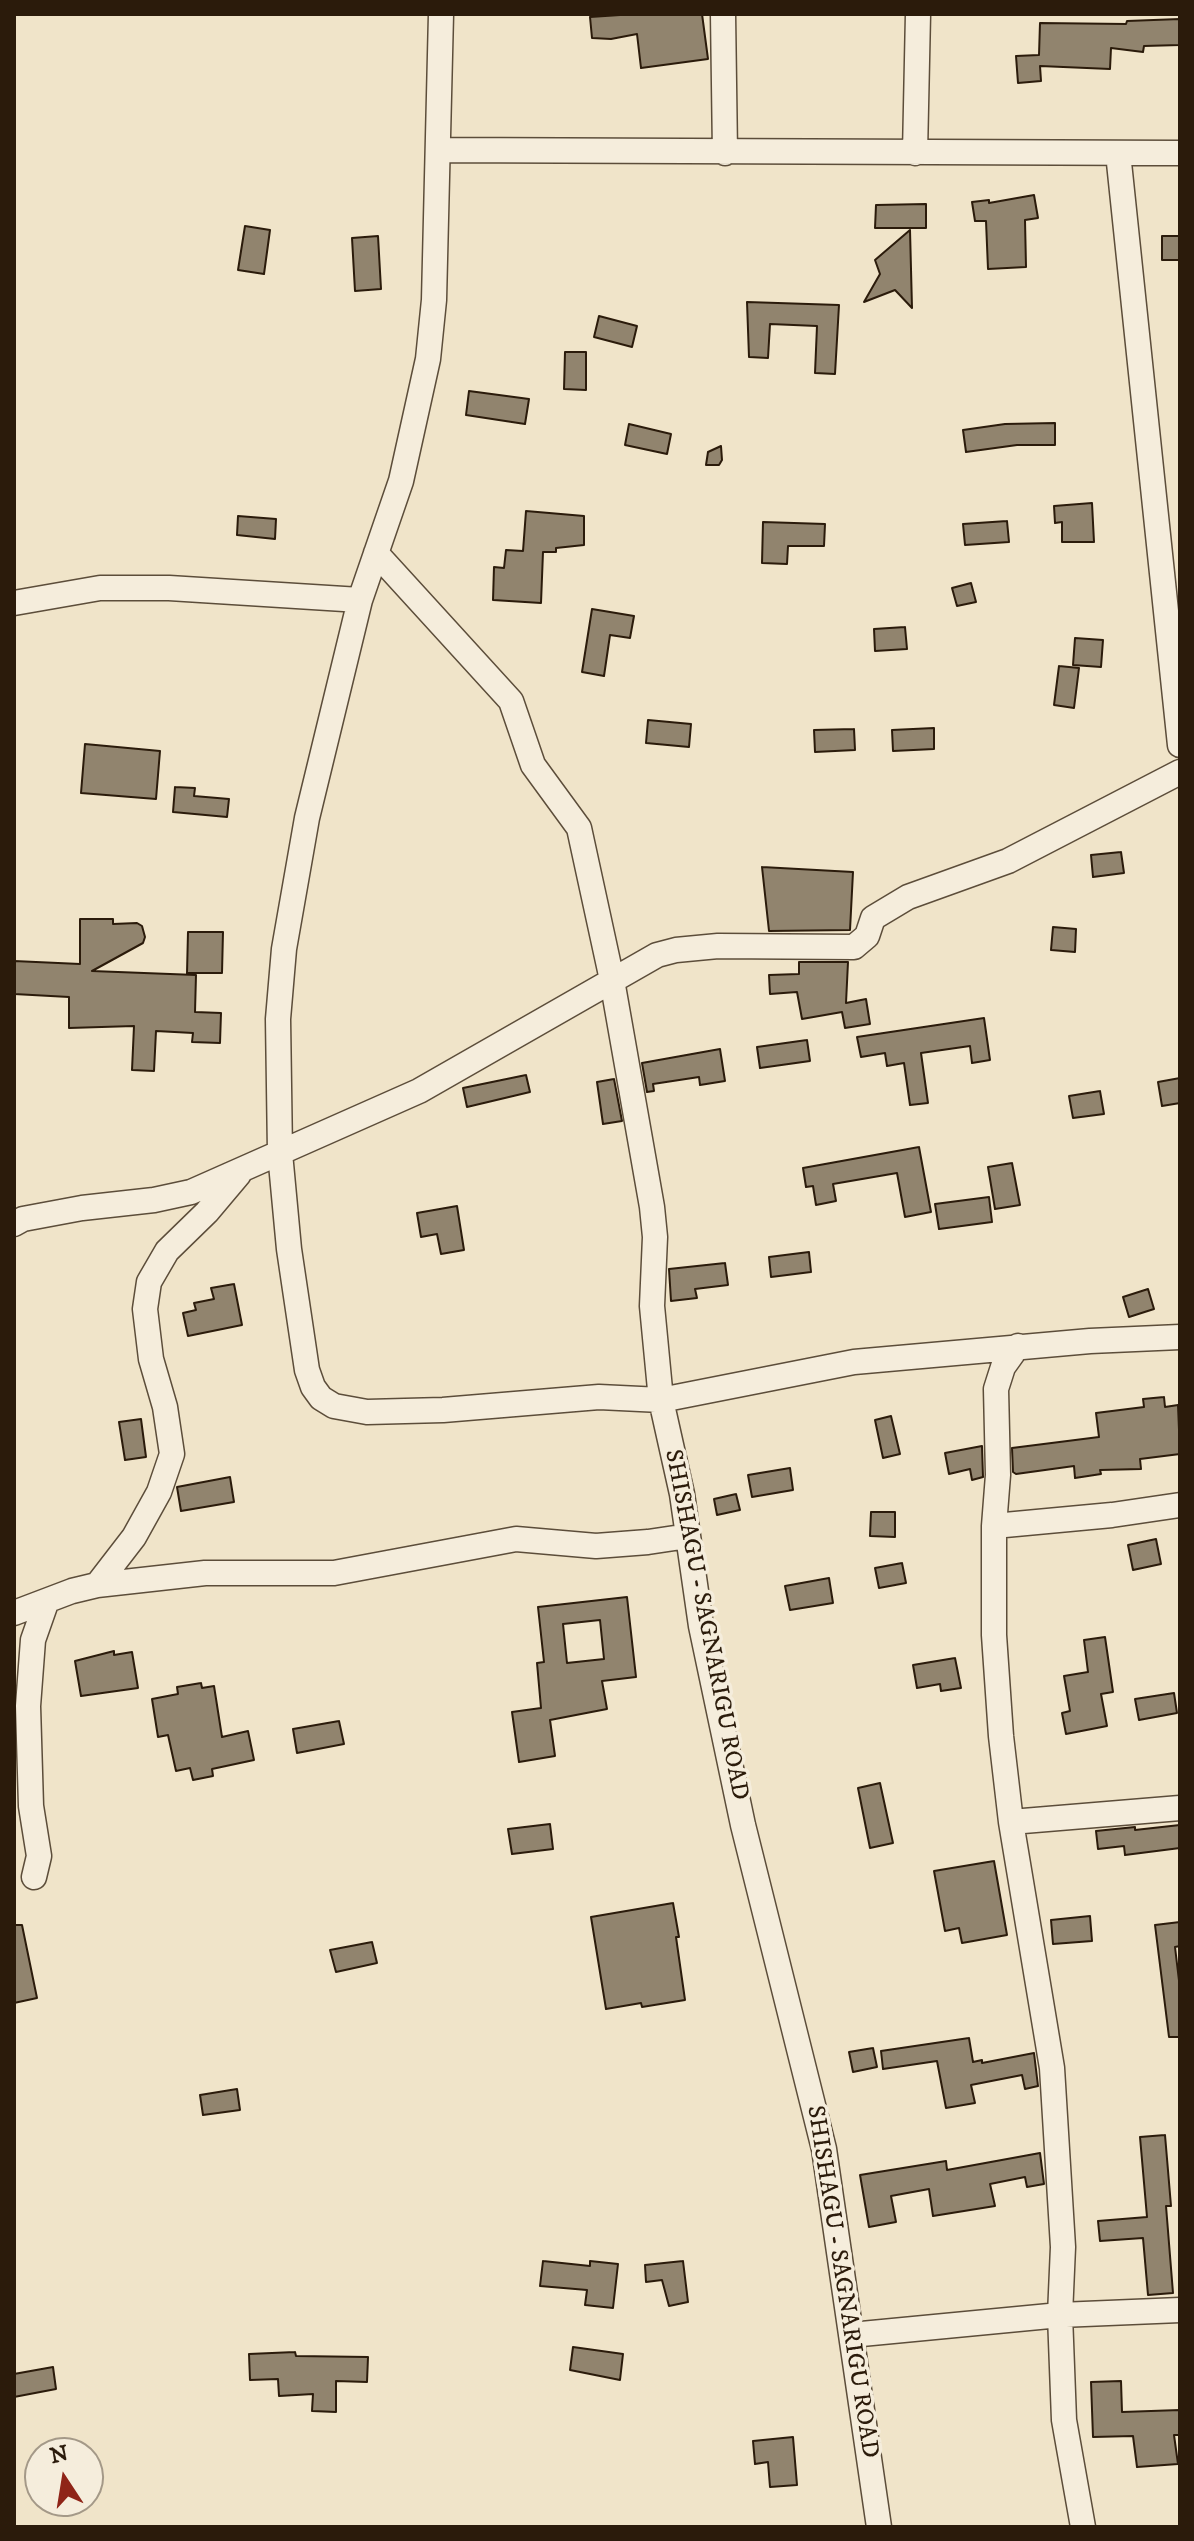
<!DOCTYPE html>
<html>
<head>
<meta charset="utf-8">
<style>
  body { margin:0 }
  #map { position:relative; width:1194px; height:2541px; overflow:hidden; background:#f0e4c9; font-family:"IM FELL DW Pica",serif }
  canvas { display:block }
  .frame { position:absolute; inset:0; border:16px solid #2b1b0b; pointer-events:none }
  .north { position:absolute; left:24px; top:2437px; width:80px; height:80px; box-sizing:border-box; background:#f5eddc; border:2px solid #a49988; border-radius:50%; rotate:348deg; font-size:22px; font-weight:700; line-height:32px; text-align:center; color:#2b1b0b }
  .north::after { content:''; display:block; margin:auto; width:28px; height:36px; background:#8f2418; clip-path:polygon(50% 0,100% 100%,50% 72%,0 100%) }
</style>
</head>
<body>
<div id="map">
<canvas width="1194" height="2541"></canvas>
<div class="frame"></div>
<div class="north">N</div>
</div>
<script>
const ctx = document.querySelector('canvas').getContext('2d');
ctx.lineJoin = 'round';
function paint(path, color) { ctx.fillStyle = color; ctx.fill(path, 'evenodd'); }
const poly = rows => new Path2D(rows.map(r => 'M' + r).join(''));
function trace(path, color, width, dash) { ctx.strokeStyle = color; ctx.lineWidth = width; ctx.lineCap = dash ? 'butt' : 'round'; ctx.setLineDash(dash || []); ctx.stroke(path); }
function label(font, color, halo, rows, align = 'center') {
  ctx.font = font + ' "IM FELL DW Pica",serif'; ctx.lineWidth = 7; ctx.setLineDash([]); ctx.textBaseline = 'middle'; ctx.strokeStyle = halo; ctx.fillStyle = color; for (const [text, x, y, turn = 0] of rows) {
    ctx.save(); ctx.translate(x, y); ctx.rotate((+turn || 0) * Math.PI / 180); ctx.textAlign = isNaN(turn) ? turn : align; if (halo) ctx.strokeText(text, 0, 0); ctx.fillText(text, 0, 0); ctx.restore();
  }
}
const building = poly([
  [635,14,702,14,708,59,641,68,637,34,611,39,592,38,590,17,635,14],
  [1180,19,1180,45,1144,46,1143,52,1111,48,1110,69,1040,66,1041,81,1018,83,1016,56,1039,55,1040,23,1126,24,1127,21,1180,19],
  [1034,195,1038,218,1025,220,1026,267,988,269,986,221,975,221,972,202,989,200,989,203,1034,195],
  [926,204,926,228,875,228,876,205,926,204],
  [245,226,270,230,264,274,238,270,245,226],
  [910,230,912,308,895,290,864,302,880,274,875,260,910,230],
  [378,236,381,289,355,291,352,238,378,236],
  [1162,236,1180,236,1180,260,1162,260,1162,236],
  [747,302,839,305,835,374,815,373,817,326,770,324,768,358,749,357,747,302],
  [599,316,637,326,632,347,594,337,599,316],
  [565,352,586,352,586,390,564,389,565,352],
  [469,391,529,399,525,424,466,415,469,391],
  [1055,423,1055,445,1017,445,966,452,963,430,1005,424,1055,423],
  [629,424,671,434,667,454,625,445,629,424],
  [721,446,722,460,719,465,706,465,708,452,721,446],
  [1092,503,1094,542,1062,542,1062,522,1055,523,1054,506,1092,503],
  [526,511,584,516,584,545,556,548,556,552,543,552,541,603,493,600,494,567,504,568,506,550,523,551,526,511],
  [238,516,276,519,275,539,237,535,238,516],
  [1007,521,1009,542,965,545,963,524,1007,521],
  [763,522,825,524,824,546,788,546,787,564,762,563,763,522],
  [971,583,976,602,957,606,952,588,971,583],
  [592,609,634,616,630,638,610,635,604,676,582,672,592,609],
  [905,627,907,649,875,651,874,629,905,627],
  [1075,638,1103,640,1101,667,1073,665,1075,638],
  [1059,666,1079,668,1074,708,1054,705,1059,666],
  [648,720,691,724,689,747,646,743,648,720],
  [934,728,934,749,893,751,892,730,934,728],
  [854,729,855,750,815,752,814,730,854,729],
  [85,744,160,751,156,799,81,793,85,744],
  [175,787,195,788,194,796,229,799,227,817,173,812,175,787],
  [1121,852,1124,873,1093,877,1091,855,1121,852],
  [762,867,853,872,850,930,769,931,762,867],
  [80,919,113,919,113,924,137,923,142,926,145,937,143,943,92,971,196,975,195,1012,221,1013,220,1043,192,1042,193,1033,156,1031,154,1071,132,1070,134,1026,69,1028,69,997,14,994,14,961,80,964,80,919],
  [1053,927,1076,929,1075,952,1051,950,1053,927],
  [188,932,223,932,222,973,187,973,188,932],
  [799,962,848,962,846,1003,866,999,870,1024,845,1028,842,1012,802,1019,797,992,770,994,769,975,799,974,799,962],
  [984,1018,990,1060,972,1063,970,1046,921,1053,928,1103,910,1105,904,1063,887,1066,885,1053,861,1057,857,1037,984,1018],
  [807,1040,810,1061,760,1068,757,1047,807,1040],
  [720,1049,725,1081,700,1085,699,1077,653,1084,654,1091,647,1092,642,1063,720,1049],
  [526,1075,530,1092,467,1107,463,1088,526,1075],
  [1180,1078,1180,1103,1162,1106,1158,1082,1180,1078],
  [614,1079,622,1121,603,1124,597,1082,614,1079],
  [1100,1091,1104,1114,1073,1118,1069,1096,1100,1091],
  [919,1147,931,1212,905,1217,897,1173,833,1184,836,1201,816,1205,813,1186,806,1187,803,1168,919,1147],
  [1012,1163,1020,1205,995,1209,988,1167,1012,1163],
  [989,1197,992,1222,939,1229,935,1204,989,1197],
  [457,1206,464,1250,441,1254,437,1234,421,1237,417,1213,457,1206],
  [809,1252,811,1272,771,1277,769,1257,809,1252],
  [725,1263,728,1285,695,1289,697,1298,671,1301,669,1269,725,1263],
  [234,1284,242,1325,188,1336,183,1313,196,1310,194,1303,214,1299,211,1288,234,1284],
  [1148,1289,1154,1309,1129,1317,1123,1297,1148,1289],
  [1164,1397,1165,1407,1178,1405,1180,1454,1140,1459,1141,1469,1100,1470,1101,1474,1075,1478,1074,1466,1016,1474,1013,1472,1012,1448,1099,1437,1096,1413,1144,1407,1143,1399,1164,1397],
  [891,1416,900,1454,883,1458,875,1420,891,1416],
  [141,1419,146,1457,125,1460,119,1422,141,1419],
  [982,1446,983,1477,972,1480,970,1469,949,1474,945,1453,982,1446],
  [790,1468,793,1490,752,1497,748,1475,790,1468],
  [230,1477,234,1502,181,1511,177,1487,230,1477],
  [736,1494,740,1510,717,1515,714,1499,736,1494],
  [871,1512,895,1512,895,1537,870,1536,871,1512],
  [1156,1539,1161,1564,1133,1570,1128,1545,1156,1539],
  [902,1563,906,1583,879,1588,875,1568,902,1563],
  [829,1578,833,1603,790,1610,785,1586,829,1578],
  [627,1597,636,1677,602,1681,607,1709,550,1720,555,1756,519,1762,512,1712,541,1708,537,1663,544,1662,538,1607,627,1597],
  [600,1620,604,1659,567,1663,563,1624,600,1620],
  [1105,1637,1113,1692,1101,1694,1107,1726,1066,1734,1062,1713,1070,1711,1064,1676,1088,1672,1084,1640,1105,1637],
  [114,1651,114,1655,132,1652,138,1688,81,1696,75,1661,114,1651],
  [955,1658,961,1688,941,1691,940,1684,917,1688,913,1665,955,1658],
  [201,1683,202,1688,214,1686,222,1737,248,1731,254,1760,212,1769,213,1776,193,1780,190,1768,176,1771,168,1735,158,1737,152,1699,178,1694,177,1687,201,1683],
  [1174,1693,1177,1713,1139,1720,1135,1699,1174,1693],
  [339,1721,344,1744,297,1753,293,1729,339,1721],
  [880,1783,893,1843,870,1848,858,1788,880,1783],
  [550,1824,553,1849,512,1854,508,1829,550,1824],
  [1180,1825,1180,1848,1125,1855,1124,1846,1098,1849,1096,1831,1135,1827,1135,1830,1180,1825],
  [994,1861,1007,1935,962,1943,959,1928,945,1931,934,1871,994,1861],
  [673,1903,679,1937,676,1937,685,2000,642,2007,641,2003,606,2009,591,1917,673,1903],
  [1090,1916,1092,1941,1053,1944,1051,1920,1090,1916],
  [1180,1922,1180,1946,1175,1947,1180,1989,1180,2037,1169,2037,1155,1925,1180,1922],
  [14,1925,22,1925,37,1998,14,2003,14,1925],
  [372,1942,377,1963,336,1972,330,1950,372,1942],
  [969,2038,973,2062,982,2060,982,2063,1034,2053,1038,2086,1025,2089,1022,2075,971,2085,975,2103,946,2108,937,2061,883,2069,881,2051,969,2038],
  [873,2048,877,2067,853,2072,849,2052,873,2048],
  [237,2089,240,2110,203,2115,200,2095,237,2089],
  [1165,2135,1171,2206,1166,2206,1173,2293,1148,2295,1143,2238,1100,2241,1098,2221,1147,2217,1140,2137,1165,2135],
  [1040,2153,1044,2184,1027,2187,1025,2177,990,2184,995,2206,933,2216,929,2189,891,2196,896,2222,869,2227,860,2175,946,2161,947,2170,1040,2153],
  [543,2261,590,2266,590,2261,618,2264,613,2308,585,2305,587,2290,540,2286,543,2261],
  [683,2261,688,2302,669,2306,662,2280,646,2282,645,2265,683,2261],
  [573,2347,623,2354,620,2380,570,2370,573,2347],
  [295,2352,296,2356,368,2357,367,2382,336,2381,336,2412,312,2411,313,2394,279,2396,278,2379,250,2380,249,2354,295,2352],
  [53,2367,56,2389,14,2397,14,2374,53,2367],
  [1121,2381,1122,2412,1180,2410,1180,2435,1174,2435,1178,2464,1137,2467,1133,2436,1093,2437,1091,2382,1121,2381],
  [793,2437,797,2485,770,2487,768,2462,755,2464,753,2441,793,2437]
]);
const minor = poly([
  [441,14,434,300,428,359,401,481,360,600,307,818,284,949,278,1019,280,1153,289,1249,307,1370,313,1387,321,1398,334,1406,367,1412,443,1410,599,1397,661,1400,682,1494,701,1626,743,1825,824,2149,879,2527],
  [723,14,725,153],
  [438,150,1180,153],
  [915,153,918,14],
  [1118,153,1180,745],
  [376,553,511,701,533,765,579,828,612,980,652,1207,655,1237,652,1306,661,1400,854,1362,1090,1341,1180,1337],
  [14,603,100,588,169,588,360,600],
  [14,1224,23,1219,82,1208,154,1200,191,1192,419,1091,657,955,676,950,718,946,854,947,867,936,873,918,908,897,1008,861,1180,772],
  [1018,1346,1003,1367,996,1389,998,1475,994,1526,994,1635,1001,1736,1011,1822,1052,2068,1063,2247,1060,2315,1064,2420,1083,2527],
  [994,1526,1112,1515,1180,1505],
  [97,1585,134,1537,159,1492,172,1454,165,1407,151,1359,145,1309,149,1282,167,1251,207,1212,239,1174],
  [14,1613,72,1591,97,1585,205,1573,334,1573,516,1539,596,1546,648,1542,688,1536],
  [1011,1822,1180,1808],
  [34,1877,39,1856,31,1806,28,1706,33,1640,46,1603],
  [851,2335,1060,2315,1180,2310]
]);
const streetNames = [
  ["SHISHAGU - SAGNARIGU ROAD",705,1625,79],
  ["SHISHAGU - SAGNARIGU ROAD",841,2282,81]
];
paint(building, '#91846e');
trace(building, '#2b1b0b', 2);
trace(minor, '#5c4d3a', 27);
trace(minor, '#f5eddc', 24);
label('24px', '#2b1b0b', '#f5eddc', streetNames);
</script>
</body>
</html>
